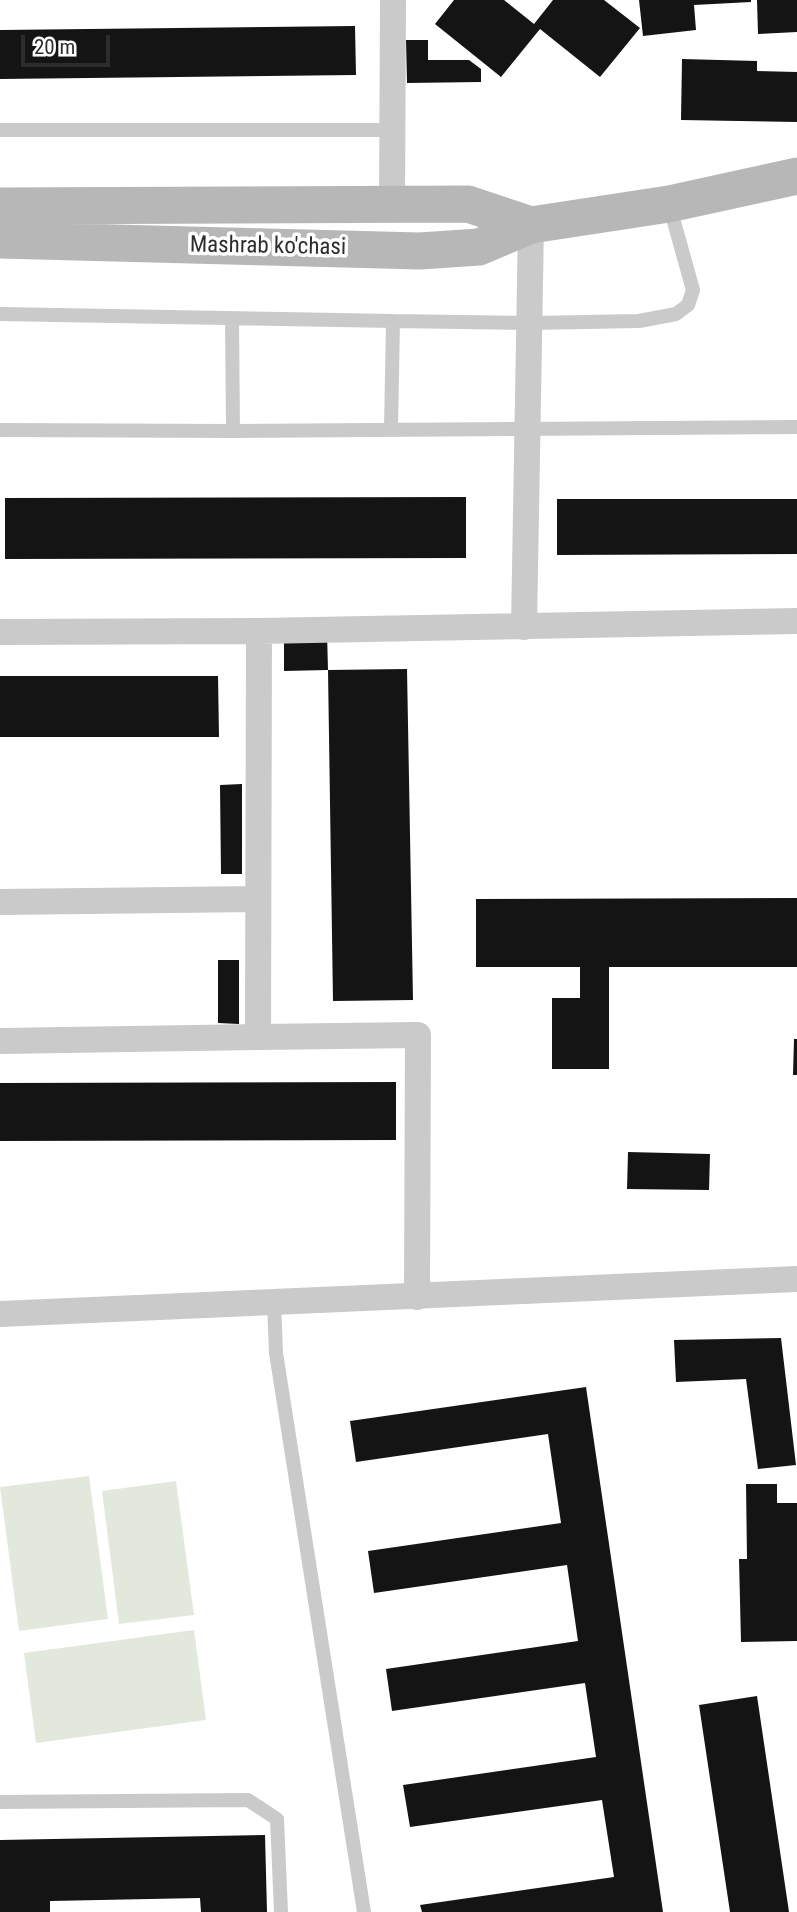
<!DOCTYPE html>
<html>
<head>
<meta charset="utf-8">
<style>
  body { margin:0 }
  #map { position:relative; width:797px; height:1912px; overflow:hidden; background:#fff; font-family:"Roboto Condensed",sans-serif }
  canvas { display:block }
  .scale { position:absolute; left:21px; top:35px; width:89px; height:32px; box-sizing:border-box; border:4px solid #2d2d2d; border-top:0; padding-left:9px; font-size:21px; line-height:24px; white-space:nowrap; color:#2d2d2d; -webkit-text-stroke:5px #fff; paint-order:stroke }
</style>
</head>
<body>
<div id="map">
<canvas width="797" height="1912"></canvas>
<div class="scale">20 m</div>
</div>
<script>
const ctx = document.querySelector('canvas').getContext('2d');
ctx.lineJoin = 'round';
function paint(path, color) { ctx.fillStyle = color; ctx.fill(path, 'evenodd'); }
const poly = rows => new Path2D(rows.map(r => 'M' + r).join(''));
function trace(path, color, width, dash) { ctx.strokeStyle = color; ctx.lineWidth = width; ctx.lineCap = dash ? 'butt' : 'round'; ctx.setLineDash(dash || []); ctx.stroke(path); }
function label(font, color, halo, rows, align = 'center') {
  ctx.font = font + ' "Roboto Condensed",sans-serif'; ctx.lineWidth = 7; ctx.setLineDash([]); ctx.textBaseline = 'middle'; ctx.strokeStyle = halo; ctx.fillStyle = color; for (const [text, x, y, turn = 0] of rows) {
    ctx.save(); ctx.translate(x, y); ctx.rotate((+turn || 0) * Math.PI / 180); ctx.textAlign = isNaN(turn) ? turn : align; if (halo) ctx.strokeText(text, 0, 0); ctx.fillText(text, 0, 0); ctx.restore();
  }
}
const green = poly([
  [89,1476,108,1619,19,1631,0,1487],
  [176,1481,194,1615,119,1624,102,1491],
  [194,1630,206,1720,36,1743,24,1653]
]);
const building = poly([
  [454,0,504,0,534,24,553,0,604,0,640,28,600,77,540,29,501,77,435,24],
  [639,0,751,0,751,2,694,5,696,30,643,36],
  [757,0,797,0,797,32,758,34],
  [355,26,356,75,0,79,0,30],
  [406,40,428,40,428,60,469,60,481,69,481,82,407,83],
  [682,59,757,61,757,71,797,72,797,122,681,120],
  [466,497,466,558,5,559,5,498],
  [557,499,797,499,797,554,557,555],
  [284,633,327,633,328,670,284,671],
  [407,669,413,1000,333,1001,328,670],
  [0,676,218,676,219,737,0,737],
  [242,784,242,874,221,874,220,785],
  [797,898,797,967,609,967,609,1069,552,1069,552,998,580,998,580,967,476,967,476,899],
  [218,960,239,960,239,1024,218,1023],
  [794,1039,797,1039,797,1075,793,1075],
  [396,1082,396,1140,0,1141,0,1083],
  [628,1152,710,1154,709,1190,627,1189],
  [781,1338,796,1465,758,1469,746,1379,676,1382,674,1340],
  [586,1387,663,1912,422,1912,420,1905,614,1877,602,1800,410,1827,403,1785,596,1757,585,1683,392,1711,386,1669,578,1641,567,1565,374,1593,368,1551,561,1523,548,1434,356,1462,350,1421],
  [746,1484,777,1484,777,1503,797,1503,797,1641,741,1642,739,1559,747,1559],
  [757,1696,789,1912,730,1912,699,1705],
  [265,1835,267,1912,201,1912,200,1898,50,1901,50,1912,0,1912,0,1840]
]);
const service = poly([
  [0,130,393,130],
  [0,314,393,321,530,323,639,321,676,314,688,305,693,290,669,204],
  [232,319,233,431],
  [391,429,393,321],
  [0,430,233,431,797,427],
  [274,1303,276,1353,364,1912],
  [0,1802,248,1800,277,1819,281,1912]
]);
const minor = poly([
  [392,205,393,0],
  [524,627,531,225],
  [0,632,259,631,797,621],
  [0,902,258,899],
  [258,1037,418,1035,417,1297],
  [0,1041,258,1037,259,631],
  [0,1314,797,1279]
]);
const secondary = poly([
  [0,206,468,204,531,225],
  [0,240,420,251,479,247,531,225,669,204,797,176]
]);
const streetNames = [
  ["Mashrab ko'chasi",268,247,1]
];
paint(green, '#e2e9dc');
paint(building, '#141414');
trace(service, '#cacaca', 14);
trace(minor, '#cacaca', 26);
trace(secondary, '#b7b7b7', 37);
label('23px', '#2d2d2d', '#fff', streetNames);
</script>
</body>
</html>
